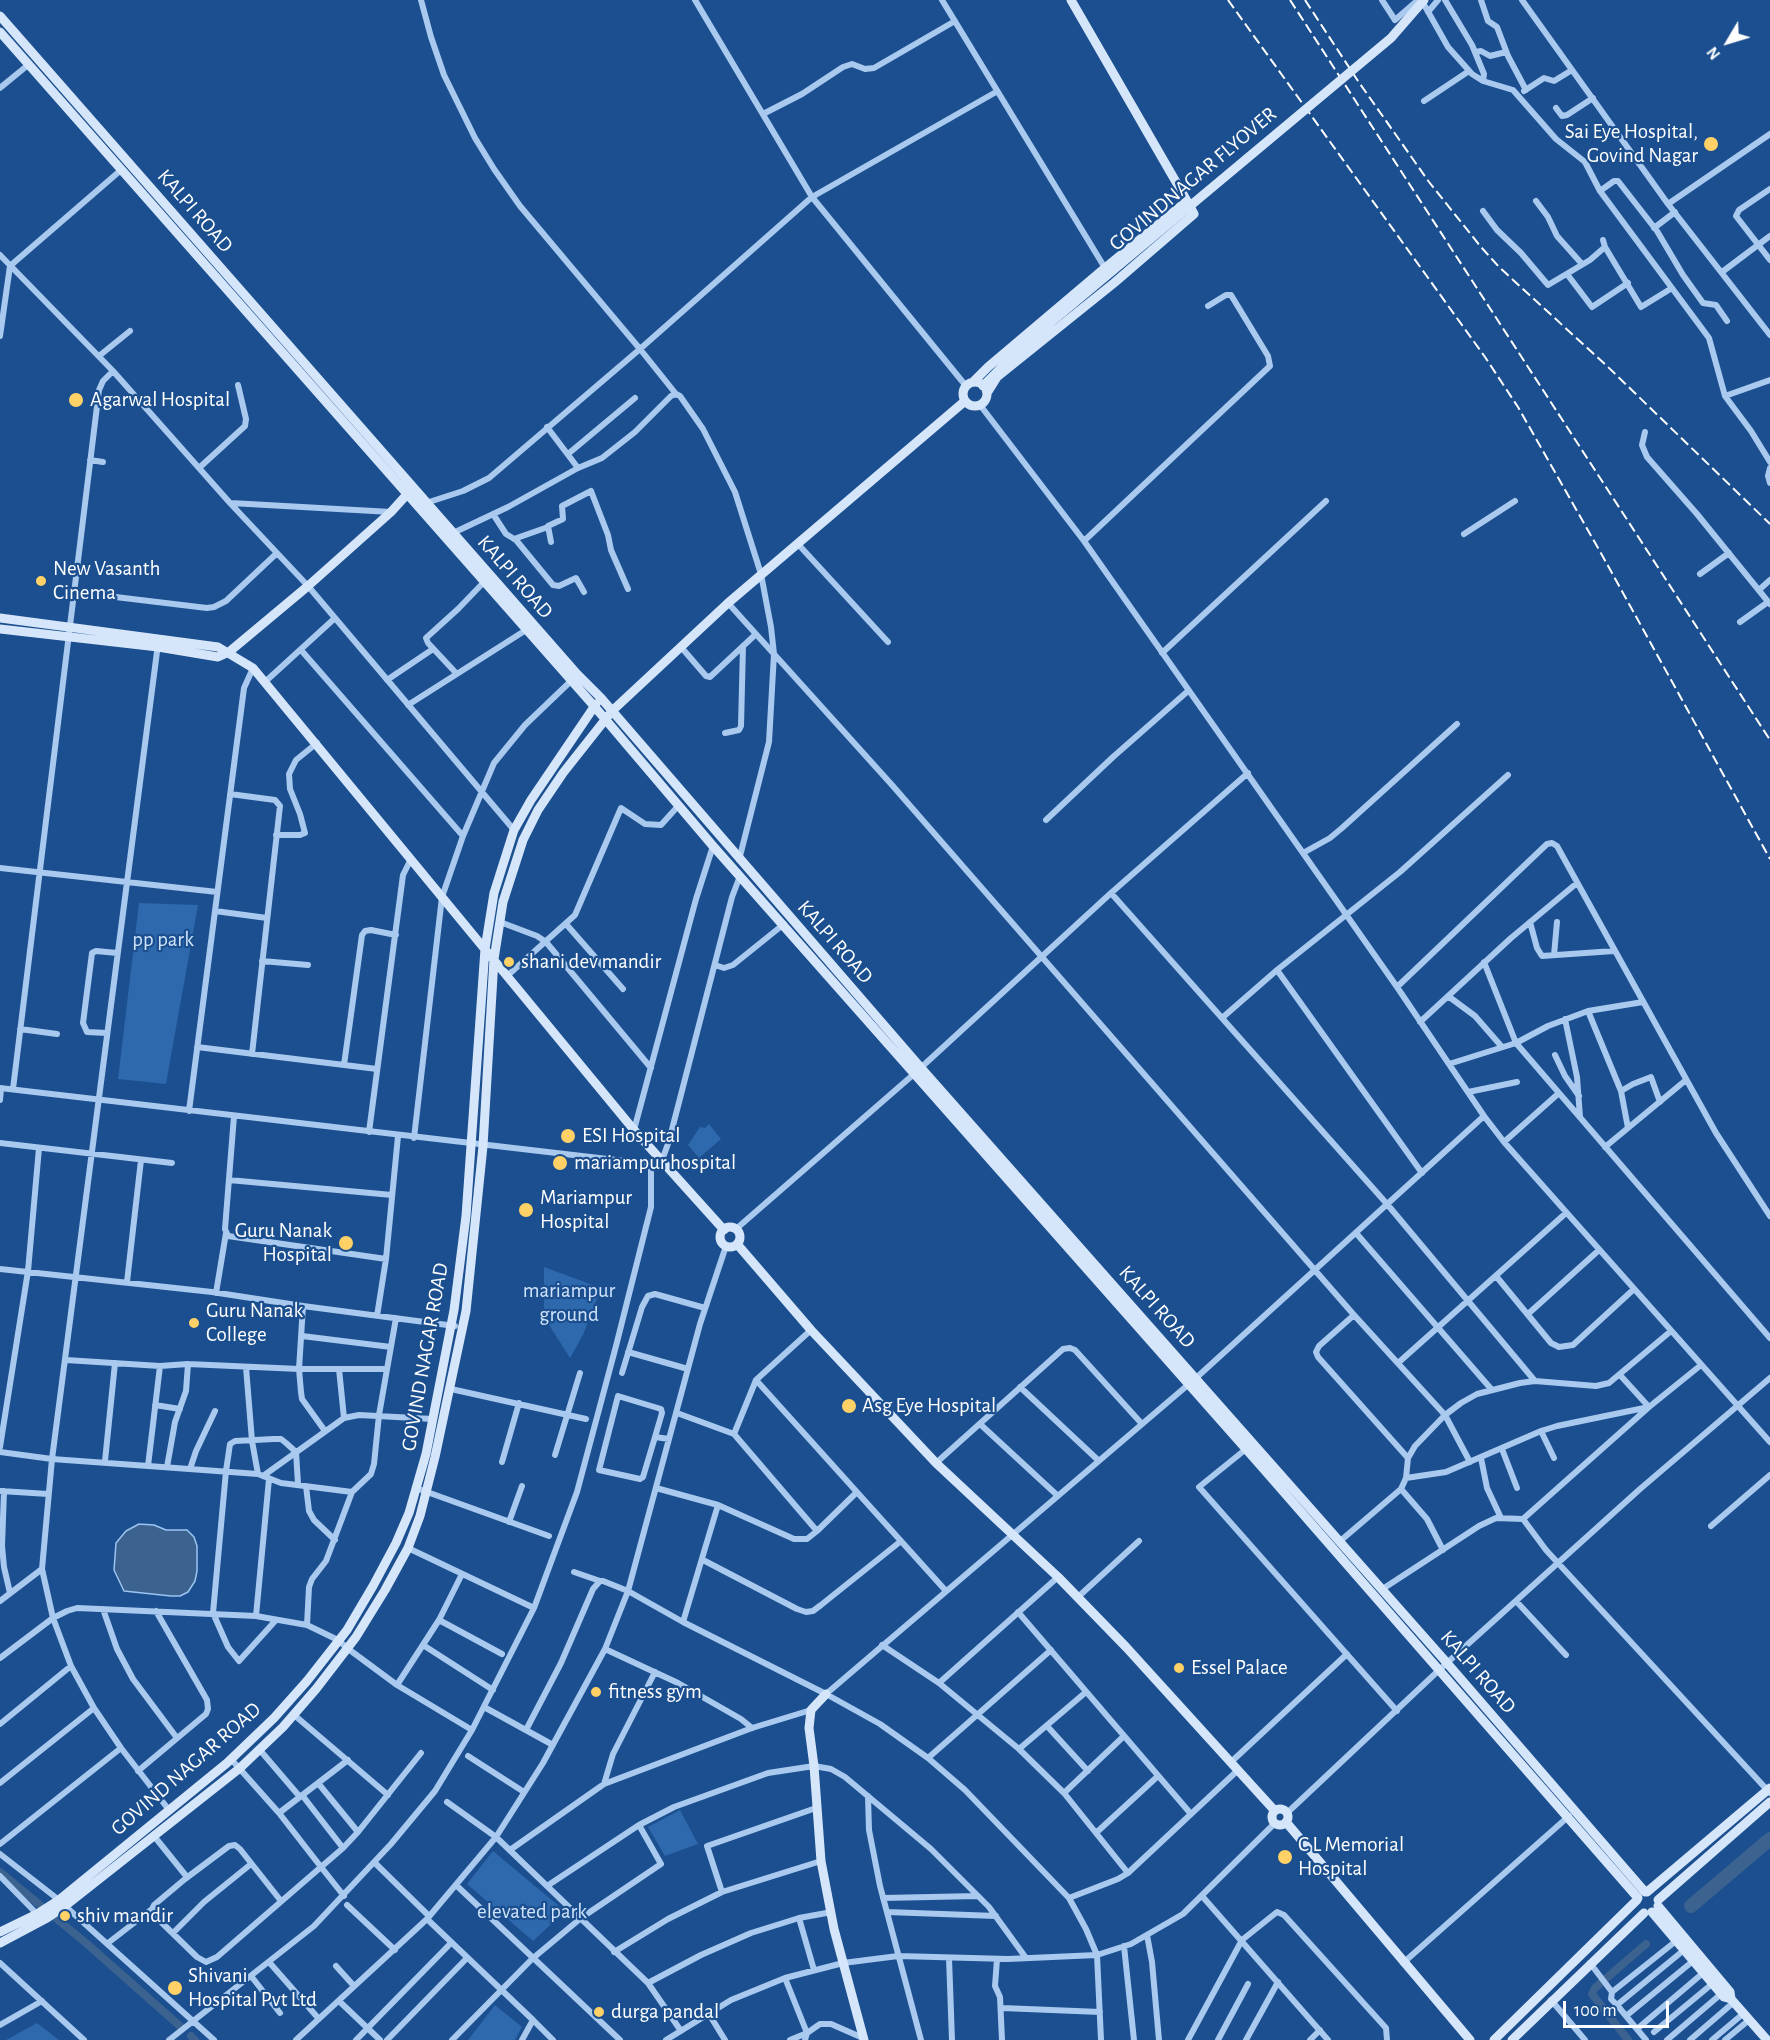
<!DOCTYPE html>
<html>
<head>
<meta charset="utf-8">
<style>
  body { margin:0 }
  #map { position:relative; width:1770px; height:2040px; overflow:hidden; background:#1b4f8f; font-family:"Alegreya Sans",sans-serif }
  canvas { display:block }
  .north { position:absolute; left:1698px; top:12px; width:60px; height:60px; -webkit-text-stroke:4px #1b4f8f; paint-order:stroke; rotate:232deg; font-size:16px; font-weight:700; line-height:24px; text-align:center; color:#fff }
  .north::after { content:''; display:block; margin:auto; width:21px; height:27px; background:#fff; clip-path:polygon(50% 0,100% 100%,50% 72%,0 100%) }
  .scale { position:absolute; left:1563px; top:2001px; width:106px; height:27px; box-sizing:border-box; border:3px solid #fff; border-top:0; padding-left:8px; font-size:18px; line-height:21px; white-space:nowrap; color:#fff; -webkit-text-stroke:4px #1b4f8f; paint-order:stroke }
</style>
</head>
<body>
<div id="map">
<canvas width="1770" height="2040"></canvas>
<div class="north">N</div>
<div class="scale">100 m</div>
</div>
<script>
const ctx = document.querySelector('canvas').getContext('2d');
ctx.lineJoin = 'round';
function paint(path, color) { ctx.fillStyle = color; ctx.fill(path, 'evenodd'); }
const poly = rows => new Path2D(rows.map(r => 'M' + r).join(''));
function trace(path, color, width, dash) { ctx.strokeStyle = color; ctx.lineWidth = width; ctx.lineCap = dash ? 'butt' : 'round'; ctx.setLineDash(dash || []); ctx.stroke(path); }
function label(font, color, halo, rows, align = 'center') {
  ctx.font = font + ' "Alegreya Sans",sans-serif'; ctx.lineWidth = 4.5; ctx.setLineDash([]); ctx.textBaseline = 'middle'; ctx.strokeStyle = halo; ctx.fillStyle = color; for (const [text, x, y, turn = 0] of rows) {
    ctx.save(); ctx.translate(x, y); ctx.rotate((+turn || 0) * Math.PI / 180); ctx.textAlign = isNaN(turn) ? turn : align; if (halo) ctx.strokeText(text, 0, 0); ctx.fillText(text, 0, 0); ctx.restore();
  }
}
const green = poly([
  [139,903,198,905,166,1084,118,1079],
  [709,1124,721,1139,699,1158,688,1145,700,1127,705,1128],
  [544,1267,601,1288,583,1335,570,1358,544,1317],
  [680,1810,698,1844,665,1856,648,1827],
  [493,1851,565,1911,533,1941,467,1884],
  [495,2005,522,2027,515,2040,468,2040],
  [37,2023,59,2040,6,2040]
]);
const water = poly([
  [139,1524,154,1525,166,1530,187,1530,194,1537,197,1546,197,1571,195,1581,188,1592,180,1596,171,1596,124,1591,114,1570,116,1543,126,1531,139,1524]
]);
const canal = poly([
  [0,1872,86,1943,181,2027],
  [191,2036,195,2040],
  [1628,2040,1592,1994,1595,1988,1646,1944]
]);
const river = poly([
  [1691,1906,1770,1839]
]);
const street = poly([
  [421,0,431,37,444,75,475,138,494,169,520,206,640,349,489,478,463,491,426,503],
  [695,0,812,197,966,386],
  [942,0,1105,268],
  [1382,0,1395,20,1418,0],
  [1445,0,1472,45,1484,74,1483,81],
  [1481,0,1488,21,1497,27,1508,56,1526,90],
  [1522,0,1668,204,1770,335],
  [1422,1,1448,47,1472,74,1483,81,1513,90,1556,139,1585,162,1600,191,1709,338,1725,396,1770,380],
  [1428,12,1438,0],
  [1475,52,1481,51,1490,56,1506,52],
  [0,88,28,65],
  [1524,91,1544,78,1554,81,1572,70],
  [1424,101,1469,71],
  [1556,108,1562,116,1567,115,1593,98],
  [763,114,802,94,843,67,852,64,865,69,874,68,955,21],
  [1770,189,1739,210,1736,216,1770,260],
  [1600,191,1614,181,1618,181,1657,231,1683,275,1703,303,1716,305,1727,321],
  [1536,201,1548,217,1557,236,1582,264],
  [1668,204,1770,134],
  [1483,211,1497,230,1521,253,1548,285,1590,260,1605,247],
  [1654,228,1675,212],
  [1603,240,1605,247,1641,307,1672,288],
  [0,255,113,371,230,503,308,586,514,830],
  [1722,272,1770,236],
  [1567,274,1592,307,1628,283],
  [0,336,10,266,121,170],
  [99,356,130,331],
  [676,394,640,349,812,197,996,92],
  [1725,396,1751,431,1770,462],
  [980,405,1084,541,1397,987,1484,1116,1504,1142,1770,1442],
  [547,427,578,468],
  [1645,432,1642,445,1647,457,1697,514,1770,604],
  [568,454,635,398],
  [90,460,103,462],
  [199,468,245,426,246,419,238,385],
  [1770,468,1768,476,1770,483],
  [231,503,391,512],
  [493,514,506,534,516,540,553,585,559,586,576,578,584,592],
  [453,533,508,507,578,468,602,458,635,432,671,396,676,394,680,396,703,429,735,492,761,574,771,627,774,654,769,742,739,860],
  [1464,534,1515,501],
  [514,539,548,527],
  [1084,541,1270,366,1268,356,1231,295,1226,295,1208,306],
  [551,542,548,526,563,519,562,506,591,491,608,535,611,550,628,589],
  [797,543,888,642],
  [1700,574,1729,553],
  [1759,590,1770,580],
  [74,592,207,608,214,607,226,601,277,553],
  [728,603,892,785,1354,1315,1445,1415,1470,1462],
  [1740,622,1768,602],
  [158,644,52,1459,42,1569,53,1618,71,1666,94,1708,121,1748,169,1810],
  [681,647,706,676,710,677,756,634],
  [301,650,463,836],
  [1162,653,1326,501],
  [456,673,428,643,426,638,458,609,484,582],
  [387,680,433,649],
  [266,681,335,618],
  [408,705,526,630],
  [725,733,739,730,741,726,743,646],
  [230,794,275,800,280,806,252,1054],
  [1046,820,1113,757,1188,691],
  [276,835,300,835,305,833,300,814,290,789,289,774,296,760,317,743],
  [1303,853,1330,838,1342,828,1457,724],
  [0,868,217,892],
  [1111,893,1387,1204,1535,1381,1596,1386,1609,1383,1671,1331],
  [215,911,267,918],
  [500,922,537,936,546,942,651,1068],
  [1530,922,1537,948,1542,956,1614,951],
  [566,924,623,989],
  [1554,955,1557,922],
  [262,961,308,965],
  [1484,962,1516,1043,1559,1093,1504,1142],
  [715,965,724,968,733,965,784,924],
  [1277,970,1422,1173],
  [507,976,575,915,621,808,645,824,661,825,679,805],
  [1397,987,1547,844,1552,843,1557,846,1716,1133,1770,1216],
  [1448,996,1475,1016,1502,1047],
  [1588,1011,1621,1091,1628,1128],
  [1222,1018,1277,970,1400,872,1508,775],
  [1565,1019,1577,1077,1580,1117],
  [1420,1022,1511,938,1577,883],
  [20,1029,57,1034],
  [107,1033,87,1032,83,1023,92,953,96,951,117,953],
  [197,1047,377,1069],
  [1555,1055,1565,1076,1579,1096],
  [1449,1064,1516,1043,1548,1026,1588,1011,1643,1002],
  [344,1065,362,935,365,931,371,930,396,935],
  [0,1088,659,1165,661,1163,669,1141,732,897,740,876],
  [13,1089,99,390,103,381,113,371],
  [1621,1091,1633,1084,1651,1077,1660,1102],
  [1468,1092,1517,1082],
  [1559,1093,1770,1338],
  [0,1100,1,1089],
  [189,1111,244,688,253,668],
  [234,1116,225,1229,228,1236,386,1259],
  [634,1130,696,899,713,846],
  [369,1132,403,875,411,859],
  [414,1138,442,897,463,836,494,763,525,725,572,680],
  [0,1143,172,1163],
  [1605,1147,1686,1080],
  [229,1180,392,1195],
  [736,1229,914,1074,1111,893,1248,773],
  [1356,1233,1492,1390],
  [0,1269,212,1292,303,1306,455,1326],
  [1496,1276,1551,1343,1559,1347,1573,1345,1634,1289],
  [127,1282,141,1160],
  [216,1293,226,1233],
  [303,1306,299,1369,301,1392,302,1399,325,1431],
  [1528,1314,1599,1250],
  [1354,1315,1319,1346,1316,1352,1318,1357,1408,1458],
  [377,1316,386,1259,398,1136],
  [811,1330,756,1380,946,1591],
  [302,1336,391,1347],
  [628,1352,688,1369],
  [66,1360,160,1366,188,1364,299,1369,387,1369],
  [1398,1363,1566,1213],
  [246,1367,252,1441,258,1474],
  [339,1369,344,1418],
  [622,1373,642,1307,648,1296,655,1294,705,1308],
  [1020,1387,1099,1461],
  [451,1389,586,1419],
  [155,1405,180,1409],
  [677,1413,734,1434,756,1380],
  [980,1424,1058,1496],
  [1541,1431,1554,1458],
  [734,1434,817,1531,857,1492],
  [655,1437,643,1477,640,1479,599,1470,618,1396,661,1409,662,1413,655,1437,669,1439],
  [0,1447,28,1271,39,1148],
  [1246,1449,1199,1487,1397,1711],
  [1502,1449,1517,1488],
  [0,1452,52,1459,258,1474,281,1483,352,1492],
  [555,1455,580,1373],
  [1481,1458,1487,1488,1501,1518],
  [105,1461,115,1363],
  [502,1462,519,1403],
  [936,1463,1063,1349,1070,1348,1075,1350,1142,1424],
  [148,1466,160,1366],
  [167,1467,175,1422,186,1391,188,1364],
  [190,1469,196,1451,215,1411],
  [263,1476,344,1418,359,1415,433,1419],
  [1406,1478,1446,1472,1541,1431,1557,1426,1649,1407,1620,1375],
  [306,1486,309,1511,314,1520,335,1540],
  [416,1488,549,1536],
  [656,1488,718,1505,794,1539,807,1539,817,1531],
  [1401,1489,1427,1519,1443,1550],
  [1,1491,48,1494],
  [4,1491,2,1546,4,1567,10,1593],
  [1523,1519,1649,1407,1701,1365],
  [509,1522,522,1486],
  [1711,1526,1770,1475],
  [1339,1542,1401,1489,1406,1478,1408,1458,1415,1446,1445,1415,1461,1403,1477,1394,1520,1383,1535,1381],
  [408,1548,534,1608,577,1492,616,1346,651,1207,651,1165],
  [703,1560,797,1609,806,1612,813,1611,821,1605,901,1541],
  [574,1572,600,1581],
  [1381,1590,1479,1526,1496,1518,1523,1519,1546,1550,1770,1793],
  [1078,1597,1139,1541],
  [0,1601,42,1569],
  [1516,1601,1566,1655],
  [103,1609,117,1649,133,1679,177,1738],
  [1018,1612,1191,1814],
  [256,1616,269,1479],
  [276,1620,239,1661,228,1647,213,1613,226,1471,230,1444,235,1441,274,1439,281,1439,286,1443,296,1452,298,1484],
  [439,1620,502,1654],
  [683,1622,718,1505],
  [307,1625,309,1587,312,1579,326,1561,352,1492,371,1474,374,1464,379,1415,396,1318],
  [423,1645,493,1690],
  [882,1645,939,1683,1019,1749,1064,1793,1128,1873],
  [605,1649,678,1683,741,1719,752,1728],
  [0,1658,53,1618,67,1611,77,1608,256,1616,307,1625,338,1640,347,1648,397,1685,472,1730],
  [939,1683,1058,1577],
  [397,1685,439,1620,462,1574],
  [826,1694,1196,1378,1484,1116],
  [484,1707,553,1745],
  [293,1714,388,1795],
  [0,1724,71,1666],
  [1047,1726,1088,1771],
  [526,1730,561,1663,593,1589,600,1581,603,1581,628,1591,683,1622,826,1694,880,1724,928,1758,965,1790,1069,1898,1086,1929,1097,1955,1101,2040],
  [259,1749,300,1797],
  [1019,1749,1086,1692],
  [468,1756,524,1792],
  [928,1758,1051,1650],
  [1230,1763,1347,1654],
  [138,1771,206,1714,208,1709,207,1700,156,1611],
  [0,1783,94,1708],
  [318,1783,358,1832],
  [604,1784,613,1754,655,1672],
  [1064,1793,1124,1736],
  [302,1795,343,1848],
  [868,1796,869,1830,880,1886,921,2040],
  [447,1802,496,1837,648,1983,681,2031],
  [279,1813,348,1760],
  [1287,1813,1438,1671,1640,1489,1770,1378],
  [1097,1832,1158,1776],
  [154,1836,187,1877],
  [0,1844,121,1748],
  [510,1850,604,1784,752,1728,811,1710],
  [0,1854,59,1900],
  [375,1863,429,1916],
  [0,1876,37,1914],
  [456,1885,620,2040],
  [547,1886,639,1825,674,1807,768,1773,814,1766,831,1769,845,1777,931,1849,989,1907,1026,1958],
  [722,1892,707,1846,816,1808],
  [344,1896,321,1867,343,1848,358,1832,421,1753],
  [1202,1896,1328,2040],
  [883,1898,978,1896],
  [1069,1898,1118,1879,1128,1873,1237,1771],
  [347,1905,395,1950],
  [65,1906,214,2040],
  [152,1909,159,1920,197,1957,206,1962,217,1957,321,1867,279,1813,231,1759],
  [887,1912,996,1916],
  [799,1918,814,1970],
  [427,1919,533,2020],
  [173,1933,204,1902,251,1864],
  [1147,1935,1152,1962,1159,2040],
  [1676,1941,1612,1992,1611,1999,1617,2005,1684,1950],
  [108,1943,152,1909,154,1905,185,1879,229,1846,235,1845,240,1849,281,1901],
  [1124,1946,1134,2040],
  [614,1952,668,1919,722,1892,821,1861],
  [949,1958,952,2040],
  [997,1959,995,1986,1000,1997,1002,2040],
  [269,1962,319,2019],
  [0,1963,84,2040],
  [1403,1963,1569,1816],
  [1590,1963,1612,1992],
  [336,1966,354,1986],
  [251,1976,280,2013],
  [785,1978,807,2033,790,2040],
  [648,1983,701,1955,751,1933,799,1918,832,1912],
  [1551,2000,1585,2040],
  [339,2001,380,2040],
  [1617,2005,1626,2016,1693,1961],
  [1002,2008,1100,2012],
  [709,2014,725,2040],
  [1626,2016,1646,2040],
  [0,2025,42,2001],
  [1637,2029,1703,1973],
  [1654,2032,1712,1984],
  [169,2040,314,1926,391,1844,435,1791,472,1730,534,1608],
  [296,2040,427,1919,496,1837,543,1763,605,1649,628,1591,700,1324,726,1246],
  [356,2040,451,1943],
  [387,2040,467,1958],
  [452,2040,532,1959,581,1918,661,1864,639,1825],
  [522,2040,533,2020,553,2040],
  [666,2040,731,2000,785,1978,843,1963,898,1956,1008,1959,1097,1955,1131,1944,1183,1914,1275,1823],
  [805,2040,807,2033,820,2024,831,2024,863,2038],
  [1188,2040,1242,1940,1277,1912,1284,1915,1386,2028,1387,2040],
  [1218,2040,1248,1984],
  [1246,2040,1278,1982],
  [1310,2040,1320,2030],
  [1667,2040,1721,1994],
  [1690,2040,1734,2002],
  [1712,2040,1744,2013],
  [1725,2040,1749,2020]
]);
const secondary = poly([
  [1071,0,1187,201],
  [0,16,577,674,601,698,921,1068,1447,1663,1645,1892],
  [0,32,594,706,713,846,1261,1466,1638,1898],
  [973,382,988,367,1105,268,1187,201,1194,214,1114,283,997,377,987,393],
  '963 394a12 12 0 1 1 24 0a12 12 0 1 1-24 0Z',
  [983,386,1022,347,1050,323],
  [0,618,218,647,253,668,634,1130,724,1230],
  [0,629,158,647,218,657,229,652,308,586,391,512,410,491],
  '720 1237a10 10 0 1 1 20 0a10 10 0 1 1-20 0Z',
  [737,1244,811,1330,936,1463,1058,1577,1126,1647,1275,1811],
  [826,1694,811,1710,809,1728,814,1766,821,1861,834,1929,864,2040],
  '1272 1817a8 8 0 1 1 16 0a8 8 0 1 1-16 0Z',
  [1286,1822,1470,2040],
  [1647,1892,1770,1788],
  [1658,1900,1770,1802],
  [1658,1906,1730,1992,1731,1999],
  [1652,1912,1724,1997,1731,1999,1767,2040],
  [0,1932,37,1914,59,1900,227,1763,274,1718,307,1681,347,1630,373,1586,396,1543,409,1513,426,1454,454,1310,466,1216,485,949,494,893,514,830,531,800,596,704],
  [0,1943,47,1918,65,1906,240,1768,283,1727,316,1689,356,1637,385,1590,408,1548,420,1516,435,1457,466,1311,483,1146,494,959,503,902,523,840,538,810,563,773,612,711,728,603,965,401],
  [1494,2040,1637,1900],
  [1512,2040,1644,1913]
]);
const rail = poly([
  [1228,0,1485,357,1518,407,1602,555,1770,859],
  [1290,0,1770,740],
  [1305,0,1358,81,1429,182,1481,247,1499,267,1608,367,1770,524]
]);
const secondaryBridge = poly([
  [1050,323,1391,38,1424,0]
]);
const markers = [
  [1711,144,8,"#ffd166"],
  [76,400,8,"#ffd166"],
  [41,581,6,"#ffd166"],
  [509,962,6,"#ffd166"],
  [568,1136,8,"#ffd166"],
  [560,1163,8,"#ffd166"],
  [526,1210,8,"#ffd166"],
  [346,1243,8,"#ffd166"],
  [194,1323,6,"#ffd166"],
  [849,1406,8,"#ffd166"],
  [1179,1668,6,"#ffd166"],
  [596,1692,6,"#ffd166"],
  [1285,1857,8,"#ffd166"],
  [65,1916,6,"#ffd166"],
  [175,1988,8,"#ffd166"],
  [599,2012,6,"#ffd166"]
];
const poiNames = [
  ["Sai Eye Hospital,",1698,132,"right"],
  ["Govind Nagar",1698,156,"right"],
  ["Agarwal Hospital",90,400],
  ["New Vasanth",53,569],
  ["Cinema",53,593],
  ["shani dev mandir",521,962],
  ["ESI Hospital",582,1136],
  ["mariampur hospital",574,1163],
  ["Mariampur",540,1198],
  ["Hospital",540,1222],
  ["Guru Nanak",332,1231,"right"],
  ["Hospital",332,1255,"right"],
  ["Guru Nanak",206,1311],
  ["College",206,1335],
  ["Asg Eye Hospital",862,1406],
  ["Essel Palace",1191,1668],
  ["fitness gym",608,1692],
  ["C L Memorial",1298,1845],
  ["Hospital",1298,1869],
  ["shiv mandir",77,1916],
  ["Shivani",188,1976],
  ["Hospital Pvt Ltd",188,2000],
  ["durga pandal",611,2012]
];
const streetNames = [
  ["GOVINDNAGAR FLYOVER",1193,179,-40],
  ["KALPI ROAD",195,211,49],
  ["KALPI ROAD",515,577,49],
  ["KALPI ROAD",835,942,49],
  ["KALPI ROAD",1157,1307,48],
  ["GOVIND NAGAR ROAD",425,1357,-80],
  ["KALPI ROAD",1478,1672,49],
  ["GOVIND NAGAR ROAD",186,1769,-41]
];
const parkNames = [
  ["pp park",163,940],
  ["mariampur",569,1291],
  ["ground",569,1315],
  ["elevated park",532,1912]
];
paint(green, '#2e69ad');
paint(water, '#3c6290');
trace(water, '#9cc4f0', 1.5);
trace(canal, '#3c6290', 8);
trace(river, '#3c6290', 14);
trace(street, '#a9c9ee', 6);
trace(secondary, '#d6e6fa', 9);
trace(rail, '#fff', 2, [10, 4.5]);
trace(secondaryBridge, '#d6e6fa', 9);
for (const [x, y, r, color] of markers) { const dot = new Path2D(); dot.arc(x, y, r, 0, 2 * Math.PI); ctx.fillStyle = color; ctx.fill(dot); trace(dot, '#1b4f8f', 2); }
label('21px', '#fff', '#1b4f8f', poiNames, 'left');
label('21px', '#fff', '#1b4f8f', streetNames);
label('21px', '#cfe3fa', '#1b4f8f', parkNames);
</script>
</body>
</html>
